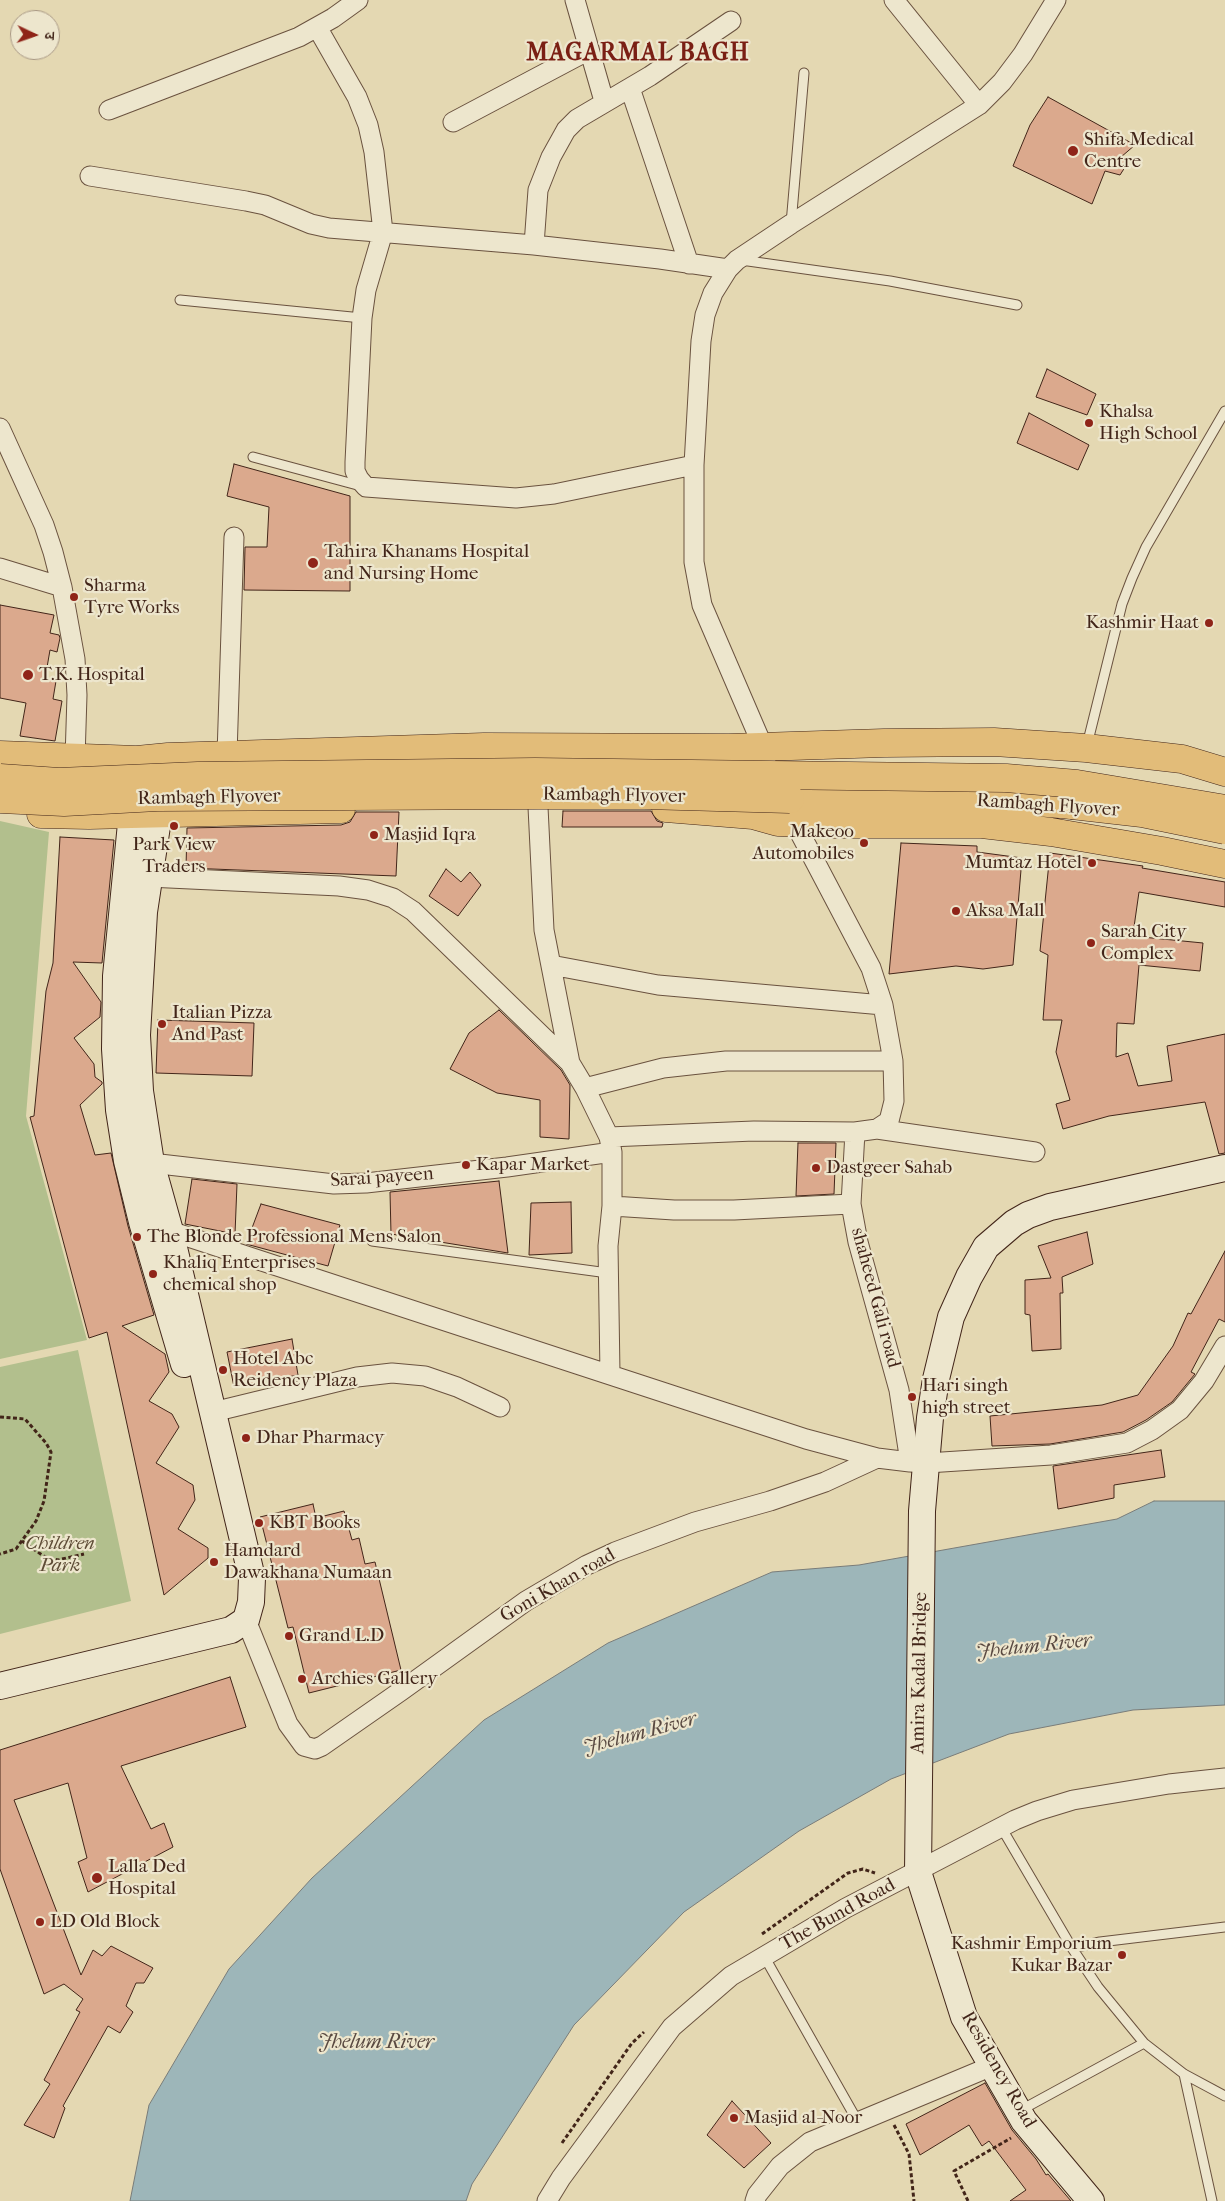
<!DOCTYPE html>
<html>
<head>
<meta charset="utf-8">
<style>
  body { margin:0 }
  #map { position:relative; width:1225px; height:2201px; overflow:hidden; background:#e4d8b2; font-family:"IM FELL French Canon","Noto Serif Devanagari",serif }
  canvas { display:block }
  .north { position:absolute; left:10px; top:10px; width:50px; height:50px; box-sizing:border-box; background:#ede6cd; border:1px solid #a99985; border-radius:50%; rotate:93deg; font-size:14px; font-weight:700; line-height:20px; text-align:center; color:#422519 }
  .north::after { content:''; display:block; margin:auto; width:18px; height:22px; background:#8f2418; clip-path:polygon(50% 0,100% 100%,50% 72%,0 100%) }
</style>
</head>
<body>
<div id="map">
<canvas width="1225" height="2201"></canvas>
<div class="north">उ</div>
</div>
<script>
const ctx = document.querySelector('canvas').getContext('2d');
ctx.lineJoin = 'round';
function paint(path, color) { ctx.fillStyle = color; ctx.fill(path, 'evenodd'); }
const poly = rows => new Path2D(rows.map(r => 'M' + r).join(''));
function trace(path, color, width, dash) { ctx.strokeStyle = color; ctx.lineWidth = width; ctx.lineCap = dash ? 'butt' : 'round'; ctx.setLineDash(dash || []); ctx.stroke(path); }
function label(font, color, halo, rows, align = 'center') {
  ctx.font = font + ' "IM FELL French Canon",serif'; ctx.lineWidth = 4.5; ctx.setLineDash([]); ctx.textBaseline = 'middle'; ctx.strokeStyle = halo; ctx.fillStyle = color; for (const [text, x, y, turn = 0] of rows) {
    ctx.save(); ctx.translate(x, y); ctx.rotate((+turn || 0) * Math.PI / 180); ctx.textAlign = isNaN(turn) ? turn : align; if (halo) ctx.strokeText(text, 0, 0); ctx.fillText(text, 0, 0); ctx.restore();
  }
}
const green = poly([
  [0,821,49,832,26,1116,87,1340,0,1359],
  [78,1350,131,1601,0,1634,0,1367]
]);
const water = poly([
  [1154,1501,1225,1501,1225,1705,1133,1710,1009,1734,891,1779,799,1831,684,1912,574,2025,472,2184,466,2201,130,2201,149,2105,229,1969,312,1878,484,1720,608,1643,772,1572,859,1565,1117,1519,1154,1501]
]);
const building = poly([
  [1048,97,1135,145,1121,157,1127,164,1120,175,1105,171,1092,204,1013,166,1030,125,1048,97],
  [1047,369,1096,394,1087,415,1036,397,1047,369],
  [1029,413,1089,445,1078,470,1017,443,1029,413],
  [234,464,350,496,350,591,244,590,245,547,267,547,269,507,227,496,234,464],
  [0,605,54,615,50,633,59,635,60,638,57,652,50,650,45,679,56,681,53,699,62,701,55,741,20,736,26,703,0,698,0,605],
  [563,811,651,811,657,821,663,823,662,827,562,827,563,811],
  [356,812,399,812,396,876,186,868,187,828,341,825,350,822,356,812],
  [60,837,114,840,102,963,73,962,101,1002,100,1017,74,1038,94,1064,95,1077,102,1082,102,1084,80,1105,95,1155,111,1153,128,1226,154,1315,122,1326,165,1354,169,1372,149,1401,172,1414,179,1427,156,1463,193,1485,195,1500,178,1529,208,1548,208,1558,164,1595,107,1332,89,1338,30,1117,34,1116,46,991,53,963,60,837],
  [901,843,977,846,977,852,1022,858,1013,965,983,969,956,966,889,974,901,843],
  [1050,853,1143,866,1142,868,1225,882,1225,907,1139,892,1133,934,1143,935,1142,937,1203,943,1200,971,1139,965,1134,1024,1117,1023,1116,1057,1128,1053,1138,1086,1172,1081,1167,1046,1225,1034,1225,1153,1219,1154,1205,1102,1109,1116,1063,1129,1056,1104,1070,1100,1056,1052,1062,1020,1043,1020,1048,955,1040,951,1050,853],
  [446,869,461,882,470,872,481,885,458,916,429,896,446,869],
  [499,1010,561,1070,570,1085,569,1139,540,1137,540,1100,497,1093,450,1069,469,1033,499,1010],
  [158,1020,254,1023,252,1076,156,1073,158,1020],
  [798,1143,836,1143,834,1194,796,1196,798,1143],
  [192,1179,237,1184,235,1234,185,1224,192,1179],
  [499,1181,508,1253,391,1234,390,1192,499,1181],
  [571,1202,572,1253,529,1255,531,1203,571,1202],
  [261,1204,340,1225,328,1266,246,1244,261,1204],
  [1087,1232,1093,1264,1062,1277,1063,1293,1060,1293,1061,1349,1032,1351,1030,1315,1025,1314,1025,1280,1051,1278,1038,1246,1087,1232],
  [1225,1251,1225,1322,1219,1319,1191,1372,1195,1374,1172,1402,1146,1420,1123,1432,1050,1444,992,1446,990,1416,1102,1405,1138,1395,1173,1346,1188,1313,1191,1314,1225,1251],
  [292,1339,298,1375,234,1387,227,1352,292,1339],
  [1161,1450,1165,1477,1114,1485,1114,1498,1058,1509,1053,1466,1161,1450],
  [313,1504,316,1518,344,1511,352,1540,359,1538,365,1564,375,1562,401,1670,309,1693,293,1627,288,1628,260,1517,313,1504],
  [230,1677,246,1727,121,1766,151,1829,164,1823,173,1847,88,1892,78,1862,87,1858,68,1783,14,1800,81,1975,93,1950,102,1956,111,1946,153,1968,144,1983,136,1983,126,2006,133,2012,120,2033,108,2026,63,2106,65,2108,54,2138,24,2125,50,2084,44,2080,80,2012,76,2010,83,1999,64,1984,44,1994,0,1869,0,1750,230,1677],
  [985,2083,1012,2130,1036,2159,1046,2175,1048,2174,1071,2201,1010,2201,1026,2190,989,2141,982,2146,969,2125,920,2155,906,2124,985,2083],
  [732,2101,771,2143,744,2168,707,2135,732,2101]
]);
const path = poly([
  [0,1417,25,1419,46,1443,51,1452,44,1501,36,1521,16,1549,0,1554],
  [22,1541,45,1557,58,1560,84,1554],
  [762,1934,848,1873,863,1869,875,1873],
  [894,2125,909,2154,914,2201],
  [562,2143,632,2043,644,2032],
  [968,2201,954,2171,1011,2138]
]);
const lane = poly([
  [791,224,804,73],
  [741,260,890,281,1017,305],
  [180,300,362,318],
  [253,457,361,486],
  [1087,745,1122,604,1132,578,1146,547,1225,411],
  [372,1241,608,1273],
  [1001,1827,1072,1948,1098,1987,1144,2043,1184,2074,1225,2096],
  [1072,1948,1100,1942,1225,1927],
  [764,1956,858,2122],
  [1184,2074,1212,2201],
  [1021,2110,1144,2043]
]);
const street = poly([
  [575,0,604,101],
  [894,0,979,105],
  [317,27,357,97,368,125,374,152,383,232,366,290,362,318,355,462,355,471,359,479,366,487,516,498,554,494,694,465],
  [630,88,689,264],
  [109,110,299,37,333,18,358,0],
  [453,122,589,50],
  [90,176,246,201,265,205,311,224,329,228,534,245,660,259,728,269,737,260,791,224,979,105,1002,82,1023,54,1056,0],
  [534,245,538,190,551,157,566,130,577,119,650,76,731,21],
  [728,269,713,293,705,315,701,341,694,465,694,562,702,605,767,756],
  [0,428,44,525,53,552,62,587,75,659,77,695,75,759],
  [0,568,62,587],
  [227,755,234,537],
  [538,807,544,930,570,1063],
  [148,877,339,886,368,890,393,898,413,911,570,1063,585,1088,609,1137,612,1152,612,1206,608,1246,610,1374],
  [551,965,658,985,883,1005],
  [585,1088,663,1068,726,1061,893,1061],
  [877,1129,1035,1152],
  [855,1132,851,1204,858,1242,899,1390,910,1462],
  [609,1137,754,1131,855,1132,877,1129,889,1121,894,1101,893,1061,883,1005,871,968,790,814],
  [151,1163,334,1184,366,1183,507,1167,612,1152],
  [612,1206,674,1210,734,1210,851,1204],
  [170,1231,806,1439,877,1458,910,1462,927,1463,1051,1455,1127,1443,1152,1430,1180,1410,1204,1381,1225,1346],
  [213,1412,357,1377,392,1373,425,1376,457,1387,500,1407],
  [246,1620,288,1724,304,1746,315,1749,322,1746,401,1691,526,1601,587,1565,615,1552,695,1522,770,1501,825,1482,877,1458],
  [547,2201,561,2178,672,2027,731,1976,846,1908,1015,1820,1037,1811,1073,1800,1169,1784,1225,1778],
  [755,2201,757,2195,780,2166,810,2142,992,2066]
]);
const secondary = poly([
  [134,793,116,976,115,1049,119,1110,127,1161,142,1222,184,1364],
  [0,1686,231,1630,246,1620,251,1602,252,1578,170,1231,151,1163,140,1091,137,1035,144,912,162,793],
  [1091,2201,1024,2121,964,2017,918,1872,922,1511,930,1418,936,1379,951,1317,969,1277,986,1247,1014,1223,1028,1215,1050,1207,1225,1168]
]);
const primary = poly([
  [0,755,137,760,168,757,484,747,729,748,884,743,994,742,1086,748,1182,759,1225,772],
  [790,799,900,801,1001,799,1072,805],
  [666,808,753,815,778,822,833,824,982,824,1051,832,1162,851,1225,864],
  [41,814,89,815,341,809]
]);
const primaryBridge = poly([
  [0,778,59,782,198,776,535,772,1006,778,1077,784,1225,809],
  [0,799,64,802,157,797,538,795,645,795,790,799],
  [1072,805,1142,813,1225,830]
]);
const markers = [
  [1073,151,6,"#8f2418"],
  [1089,423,5,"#8f2418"],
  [313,563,6,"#8f2418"],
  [74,597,5,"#8f2418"],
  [1209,623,5,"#8f2418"],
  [28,675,6,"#8f2418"],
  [174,826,5,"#8f2418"],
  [374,835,5,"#8f2418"],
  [864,843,5,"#8f2418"],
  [1092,863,5,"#8f2418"],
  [956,911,5,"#8f2418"],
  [1091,943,5,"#8f2418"],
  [162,1024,5,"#8f2418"],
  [466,1165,5,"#8f2418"],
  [816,1168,5,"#8f2418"],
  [137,1237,5,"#8f2418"],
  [153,1274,5,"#8f2418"],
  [223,1370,5,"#8f2418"],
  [912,1397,5,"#8f2418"],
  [246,1438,5,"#8f2418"],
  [259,1523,5,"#8f2418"],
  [214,1562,5,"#8f2418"],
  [289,1636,5,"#8f2418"],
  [302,1679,5,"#8f2418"],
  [97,1878,6,"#8f2418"],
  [40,1922,5,"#8f2418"],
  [1122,1955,5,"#8f2418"],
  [734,2118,5,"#8f2418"]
];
const poiNames = [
  ["Shifa Medical",1084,140],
  ["Centre",1084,162],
  ["Khalsa",1099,412],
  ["High School",1099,434],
  ["Tahira Khanams Hospital",324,552],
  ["and Nursing Home",324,574],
  ["Sharma",84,586],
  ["Tyre Works",84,608],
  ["Kashmir Haat",1199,623,"right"],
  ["T.K. Hospital",39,675],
  ["Makeoo",854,832,"right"],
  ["Automobiles",854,854,"right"],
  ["Masjid Iqra",384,835],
  ["Park View",174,845,"center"],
  ["Traders",174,867,"center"],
  ["Mumtaz Hotel",1082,863,"right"],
  ["Aksa Mall",966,911],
  ["Sarah City",1101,932],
  ["Complex",1101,954],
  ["Italian Pizza",172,1013],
  ["And Past",172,1035],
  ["Kapar Market",476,1165],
  ["Dastgeer Sahab",826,1168],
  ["The Blonde Professional Mens Salon",147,1237],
  ["Khaliq Enterprises",163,1263],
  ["chemical shop",163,1285],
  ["Hotel Abc",233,1359],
  ["Reidency Plaza",233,1381],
  ["Hari singh",922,1386],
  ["high street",922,1408],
  ["Dhar Pharmacy",256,1438],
  ["KBT Books",269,1523],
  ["Hamdard",224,1551],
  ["Dawakhana Numaan",224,1573],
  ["Grand L.D",299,1636],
  ["Archies Gallery",312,1679],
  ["Lalla Ded",108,1867],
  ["Hospital",108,1889],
  ["LD Old Block",50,1922],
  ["Kashmir Emporium",1112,1944,"right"],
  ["Kukar Bazar",1112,1966,"right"],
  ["Masjid al-Noor",744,2118]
];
const streetNames = [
  ["Rambagh Flyover",614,796,1],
  ["Rambagh Flyover",209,798,-1],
  ["Rambagh Flyover",1048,806,4],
  ["Sarai payeen",382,1178,-4],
  ["shaheed Gali road",875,1298,75],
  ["Goni Khan road",558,1586,-30],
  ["Amira Kadal Bridge",920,1673,-89],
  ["The Bund Road",838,1915,-29],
  ["Residency Road",998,2070,60]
];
const parkNames = [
  ["Children",60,1544],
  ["Park",60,1566]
];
const waterNames = [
  ["Jhelum River",1034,1647,-6],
  ["Jhelum River",640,1734,-15],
  ["Jhelum River",376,2043]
];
const districtNames = [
  ["MAGARMAL BAGH",638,54]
];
paint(green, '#b2bf8d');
paint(water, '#9db6b9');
trace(water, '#797c79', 1);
paint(building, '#dba98d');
trace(building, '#422519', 1);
trace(lane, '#6a523f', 11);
trace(street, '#6a523f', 21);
trace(secondary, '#422519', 28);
trace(primary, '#422519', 29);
trace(path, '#422519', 3, [4, 2.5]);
trace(lane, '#ede6cd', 9);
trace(street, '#ede6cd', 19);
trace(secondary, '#ede6cd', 26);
trace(primary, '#e2bc79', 28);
trace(primaryBridge, '#422519', 29, []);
trace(primaryBridge, '#e2bc79', 28);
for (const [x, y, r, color] of markers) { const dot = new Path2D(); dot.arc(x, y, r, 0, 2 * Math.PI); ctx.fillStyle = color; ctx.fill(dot); trace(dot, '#ede6cd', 2); }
label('19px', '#422519', '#ede6cd', poiNames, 'left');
label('19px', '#422519', '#ede6cd', streetNames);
label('italic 19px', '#5e4c36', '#ede6cd', parkNames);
label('italic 20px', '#594941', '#ede6cd', waterNames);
ctx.letterSpacing = '1px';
label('bold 24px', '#7a1f14', '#ede6cd', districtNames);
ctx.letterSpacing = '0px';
</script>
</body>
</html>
